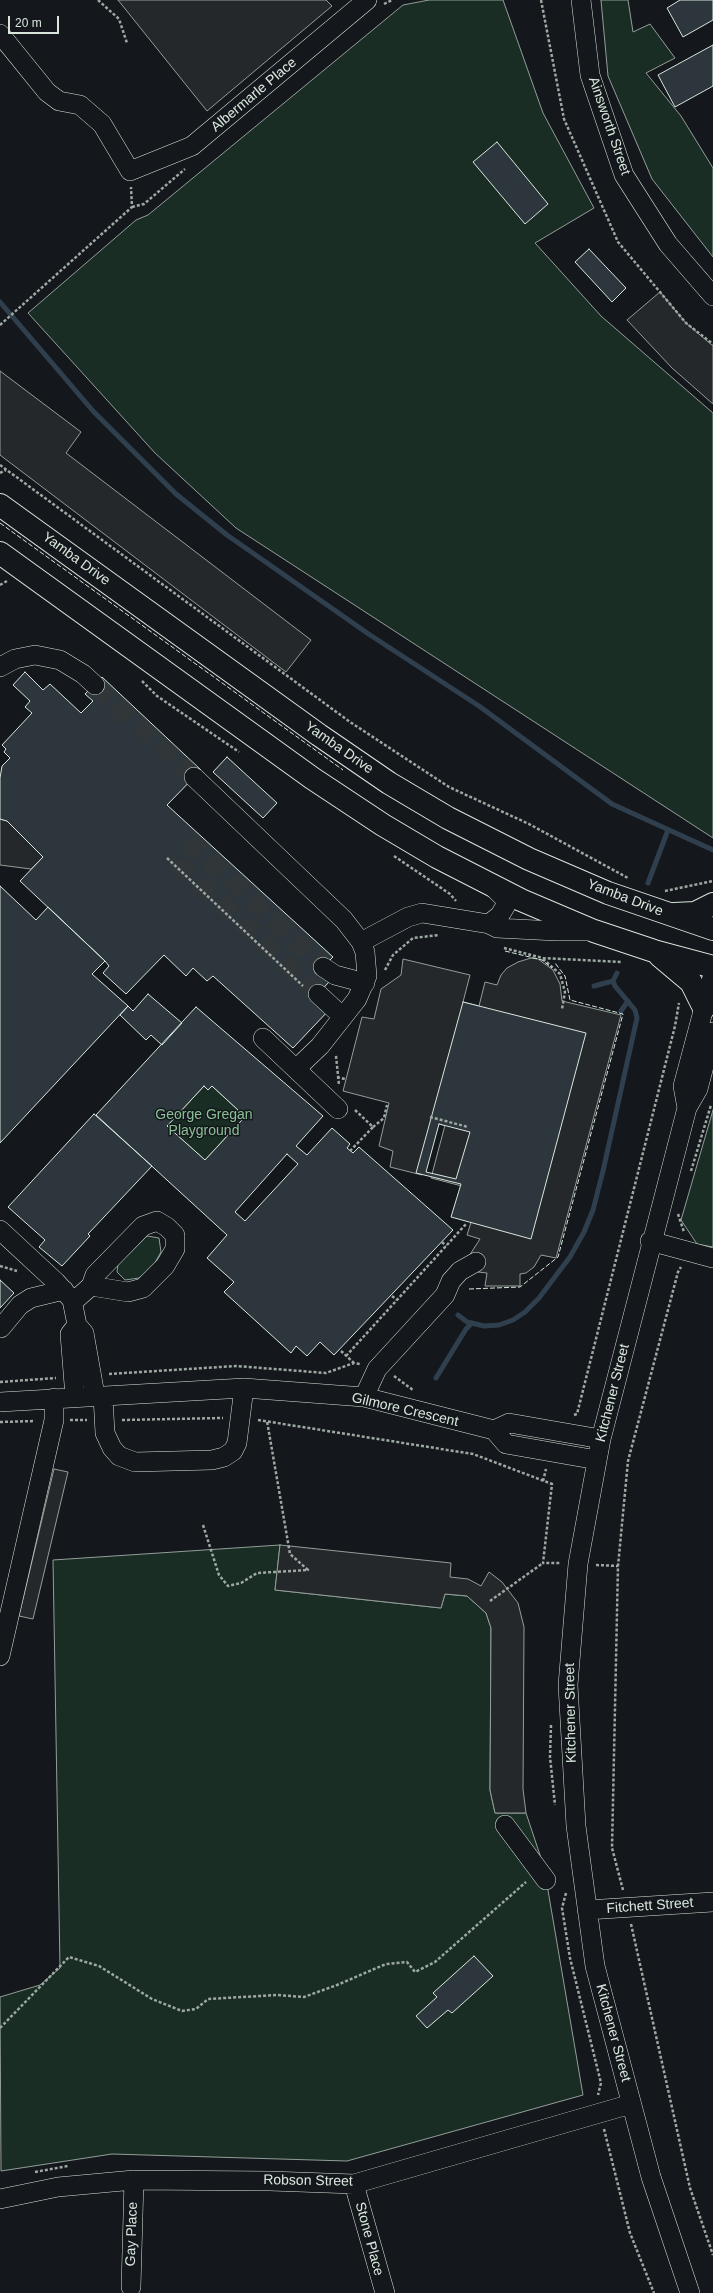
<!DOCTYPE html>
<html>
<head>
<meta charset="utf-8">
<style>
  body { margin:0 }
  #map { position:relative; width:713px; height:2293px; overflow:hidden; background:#14181c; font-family:Helvetica,sans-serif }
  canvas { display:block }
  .scale { position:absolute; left:8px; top:16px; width:51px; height:18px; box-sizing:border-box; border:2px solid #d8e6dc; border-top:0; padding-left:5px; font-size:12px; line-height:14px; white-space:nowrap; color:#d8e6dc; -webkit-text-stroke:3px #14181c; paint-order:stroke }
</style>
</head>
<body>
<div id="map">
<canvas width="713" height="2293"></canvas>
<div class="scale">20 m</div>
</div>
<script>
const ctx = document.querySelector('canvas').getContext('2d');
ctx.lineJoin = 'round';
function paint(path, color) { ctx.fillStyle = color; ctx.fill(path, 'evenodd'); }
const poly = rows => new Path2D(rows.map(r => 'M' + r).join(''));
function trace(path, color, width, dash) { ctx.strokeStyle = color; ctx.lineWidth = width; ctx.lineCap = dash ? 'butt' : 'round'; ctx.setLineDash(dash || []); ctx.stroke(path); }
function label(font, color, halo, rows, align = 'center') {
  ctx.font = font + ' Helvetica,sans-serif'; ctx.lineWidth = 3; ctx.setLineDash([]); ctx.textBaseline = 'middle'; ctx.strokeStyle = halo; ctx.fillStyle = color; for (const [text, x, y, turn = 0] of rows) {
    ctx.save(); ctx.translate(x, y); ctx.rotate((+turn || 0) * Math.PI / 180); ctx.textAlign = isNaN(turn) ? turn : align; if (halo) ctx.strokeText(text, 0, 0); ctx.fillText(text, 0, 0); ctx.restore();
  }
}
const green = poly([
  [429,0,503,0,543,113,594,208,535,243,601,316,713,413,713,838,236,528,155,453,28,313,136,220,148,215,403,5,429,0],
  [601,0,628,0,633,32,650,24,675,58,646,73,681,116,713,168,713,257,652,179,608,76,601,0],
  [204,1086,212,1086,238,1110,235,1113,242,1120,205,1160,167,1126,204,1086],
  [713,1110,713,1247,697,1244,681,1220,713,1110],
  [147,1236,159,1238,161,1252,152,1268,146,1273,139,1278,125,1280,117,1272,118,1264,147,1236],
  [280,1545,275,1590,441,1608,445,1594,467,1596,486,1613,491,1628,490,1790,495,1813,526,1813,544,1867,583,2095,347,2161,112,2154,1,2171,0,1997,40,1985,60,1968,53,1560,280,1545]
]);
const parking = poly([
  [118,0,326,0,332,6,207,111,118,0],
  [660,292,686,323,713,346,713,404,672,368,627,320,660,292],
  [0,371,81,432,66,453,311,640,286,672,0,455,0,371],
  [0,819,7,821,43,857,31,869,0,865,0,819],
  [531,958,538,959,553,970,560,984,562,1001,621,1015,556,1258,541,1255,534,1267,526,1273,520,1274,520,1286,485,1286,487,1273,478,1272,476,1262,469,1256,480,1239,467,1235,481,1191,431,1178,445,1125,436,1124,422,1175,390,1167,393,1151,379,1146,389,1103,343,1091,362,1017,374,1019,381,989,401,975,403,959,470,975,463,1002,479,1006,485,982,497,985,501,975,507,968,518,962,531,958],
  [54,1469,68,1472,33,1619,19,1616,54,1469],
  [280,1545,451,1563,450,1577,468,1579,481,1586,489,1572,502,1582,518,1603,524,1627,523,1789,526,1813,495,1813,490,1790,491,1628,486,1613,467,1596,445,1594,441,1608,275,1590,280,1545]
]);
const stream = poly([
  [0,302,93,411,176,494,227,535,370,635,479,706,612,804,713,850],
  [648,883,668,830],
  [594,986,613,981],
  [621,1011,628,1001],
  [458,1315,467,1322,484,1326,499,1325,513,1320,525,1312,539,1298,570,1257,584,1232,593,1210,603,1171,637,1018,635,1010,615,986,613,981,617,973],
  [436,1378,466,1329,472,1323]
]);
const building = poly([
  [680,0,713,0,713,20,683,37,667,8,680,0],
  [713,45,713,86,675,107,658,75,713,45],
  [497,142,548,204,525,224,473,162,497,142],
  [589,249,626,288,612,302,575,262,589,249],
  [25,672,43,690,50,684,81,713,93,701,85,694,102,677,201,770,167,805,333,957,318,972,329,982,316,996,330,1009,293,1048,213,976,207,981,193,968,186,976,164,955,126,994,103,973,109,966,105,961,20,881,43,857,7,821,0,819,0,778,2,766,10,758,4,752,6,749,2,745,32,713,25,707,30,701,13,685,25,672],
  [227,757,277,803,263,818,213,772,227,757],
  [0,886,36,920,48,907,105,961,92,974,128,1006,0,1143,0,886],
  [148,994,182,1023,162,1045,151,1035,146,1040,120,1015,128,1006,133,1011,148,994],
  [463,1002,586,1033,531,1239,451,1217,461,1184,416,1173,463,1002],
  [196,1007,323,1116,296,1146,307,1155,332,1128,350,1144,347,1148,353,1153,359,1147,453,1230,334,1355,320,1342,307,1356,296,1346,291,1353,224,1292,234,1282,207,1258,227,1235,96,1115,196,1007],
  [204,1086,208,1090,212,1086,238,1110,235,1113,242,1120,205,1160,167,1126,204,1086],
  [287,1154,298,1164,245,1221,235,1212,287,1154],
  [94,1114,152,1166,88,1234,90,1236,62,1266,39,1247,45,1240,8,1207,94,1114],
  [439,1124,470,1132,456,1179,426,1172,439,1124],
  [0,1280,14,1293,0,1308,0,1280],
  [474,1956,493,1976,452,2013,448,2010,427,2028,416,2016,437,1997,433,1993,474,1956]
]);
const minorTunnel = poly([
  [95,685,194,777],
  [318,994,179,864,194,847,323,967]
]);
const path = poly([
  [98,0,119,19,127,43],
  [541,0,564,119,618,242,686,323,713,344],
  [384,4,392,0],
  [132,207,144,204,185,169],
  [0,325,132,207,131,187],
  [0,465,350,722,449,787,529,824,628,878],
  [0,473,6,470],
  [0,585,7,581],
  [142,681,157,696,239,752],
  [394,856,450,894,456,901],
  [167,858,303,986],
  [665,891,713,881],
  [504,948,543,958,622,962],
  [543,959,560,974,565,992,562,1009],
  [385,970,393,955,413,938,439,935],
  [336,1056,339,1085],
  [337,1077,345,1079],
  [430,1117,468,1127],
  [373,1127,384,1118,387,1105],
  [350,1151,373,1127,355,1110],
  [691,1171,711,1105],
  [678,1214,684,1232],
  [442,1242,446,1246],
  [0,1266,17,1271],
  [392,1296,397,1300],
  [341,1351,354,1363],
  [346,1356,466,1224],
  [109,1374,236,1366,326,1373,354,1363,360,1364],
  [394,1376,413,1390],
  [0,1382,56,1378],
  [574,1415,577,1414,675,1026,679,1003],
  [70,1420,87,1420],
  [122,1420,223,1418],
  [258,1420,473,1454,552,1484,543,1563,561,1563],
  [0,1422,35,1421],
  [543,1481,546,1469],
  [203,1525,219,1575,228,1586,241,1583,257,1573,308,1570,290,1554,267,1421],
  [596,1565,618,1566],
  [490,1601,543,1563],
  [551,1725,550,1757,555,1805],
  [623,1890,612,1848,618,1566,628,1461,678,1272,681,1267],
  [566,1893,562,1908,570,1958,601,2083,598,2095],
  [631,1924,690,2188,713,2255],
  [0,2028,69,1957,99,1966,152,1999,182,2011,196,2009,208,1999,277,1995,304,1997,337,1985,386,1964,407,1962,415,1972,435,1962,526,1882],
  [604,2129,630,2233,654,2293],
  [35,2172,68,2166]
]);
const minor = poly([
  [581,0,590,75,624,175,668,244,713,296],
  [0,34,47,92,59,101,80,105,102,124,130,171,192,146,367,0],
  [0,667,15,659,35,655,60,660,83,674,95,685],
  [194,777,344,920,361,942,365,952,367,976,357,999,320,1046,296,1069],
  [489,924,500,915,506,905,505,899,492,886],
  [361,942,408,917,422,913,489,924,497,928,556,931,592,931],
  [323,967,335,975,365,983],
  [318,994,343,1017],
  [263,1038,338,1109],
  [687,1108,683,1086,713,974],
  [0,1230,56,1282,72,1300,77,1325,84,1333,95,1395],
  [650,1241,713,1258],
  [73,1302,91,1286,95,1275,143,1226,157,1221,167,1227,175,1235,175,1249,165,1266,143,1288,128,1292,91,1286],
  [1,1328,20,1305,31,1298,64,1290],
  [103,1396,105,1433,112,1448,119,1456,135,1462,212,1460,224,1457,233,1451,237,1443,244,1388],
  [75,1397,70,1334,77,1325],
  [364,1397,377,1369,445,1295,451,1281,460,1271,476,1262],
  [0,1402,244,1388,364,1397,494,1430,506,1444,597,1460],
  [494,1430,509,1423,601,1439],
  [0,1656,54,1420,54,1398],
  [505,1825,546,1880],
  [587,1910,713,1902],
  [354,2184,385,2293],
  [0,2199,58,2187,134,2180,270,2181,354,2184,631,2104],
  [131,2287,134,2180],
  [690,2293,651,2177,595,1966,576,1826,568,1685,578,1564,601,1439,687,1108,698,1089,713,1032]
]);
const major = poly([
  [0,505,319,735,389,783,448,818,529,859,608,893,713,929],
  [0,553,312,778,383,825,437,857,521,900,594,931,654,951,713,967],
  [674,914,695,913,713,904],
  [660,956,691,982,704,1008]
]);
const fence = poly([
  [0,523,343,770],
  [505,951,542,960,552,968],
  [469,1289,520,1287,558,1257,623,1014,570,1000,565,976,555,963]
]);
const streetNames = [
  ["Albermarle Place",254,95,-40],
  ["Ainsworth Street",609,126,71],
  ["Yamba Drive",76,559,36],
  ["Yamba Drive",339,748,35],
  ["Yamba Drive",625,898,21],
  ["Kitchener Street",613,1393,-76],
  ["Gilmore Crescent",405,1410,13],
  ["Kitchener Street",571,1713,-91],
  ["Fitchett Street",650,1906,-4],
  ["Kitchener Street",613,2033,75],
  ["Robson Street",308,2181,1],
  ["Gay Place",132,2234,-88],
  ["Stone Place",369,2239,75]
];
const parkNames = [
  ["George Gregan",204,1115],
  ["Playground",204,1131]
];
paint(green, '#1a2d24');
trace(green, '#939e99', 1);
paint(parking, '#24282b');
trace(parking, '#939e99', 1);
trace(stream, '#2f3f4d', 5);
paint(building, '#2c363c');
trace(building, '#d8e6dc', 1);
trace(minorTunnel, '#313739', 19, [19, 10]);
trace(minor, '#d8e6dc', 20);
trace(major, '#d8e6dc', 24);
trace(path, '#9da8a2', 2.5, [3, 2]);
trace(minor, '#14181c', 19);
trace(major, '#14181c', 22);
trace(fence, '#d8e6dc', 1, [5, 2]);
label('14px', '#d8e6dc', '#14181c', streetNames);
label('14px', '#8ac095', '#14181c', parkNames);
</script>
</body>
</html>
